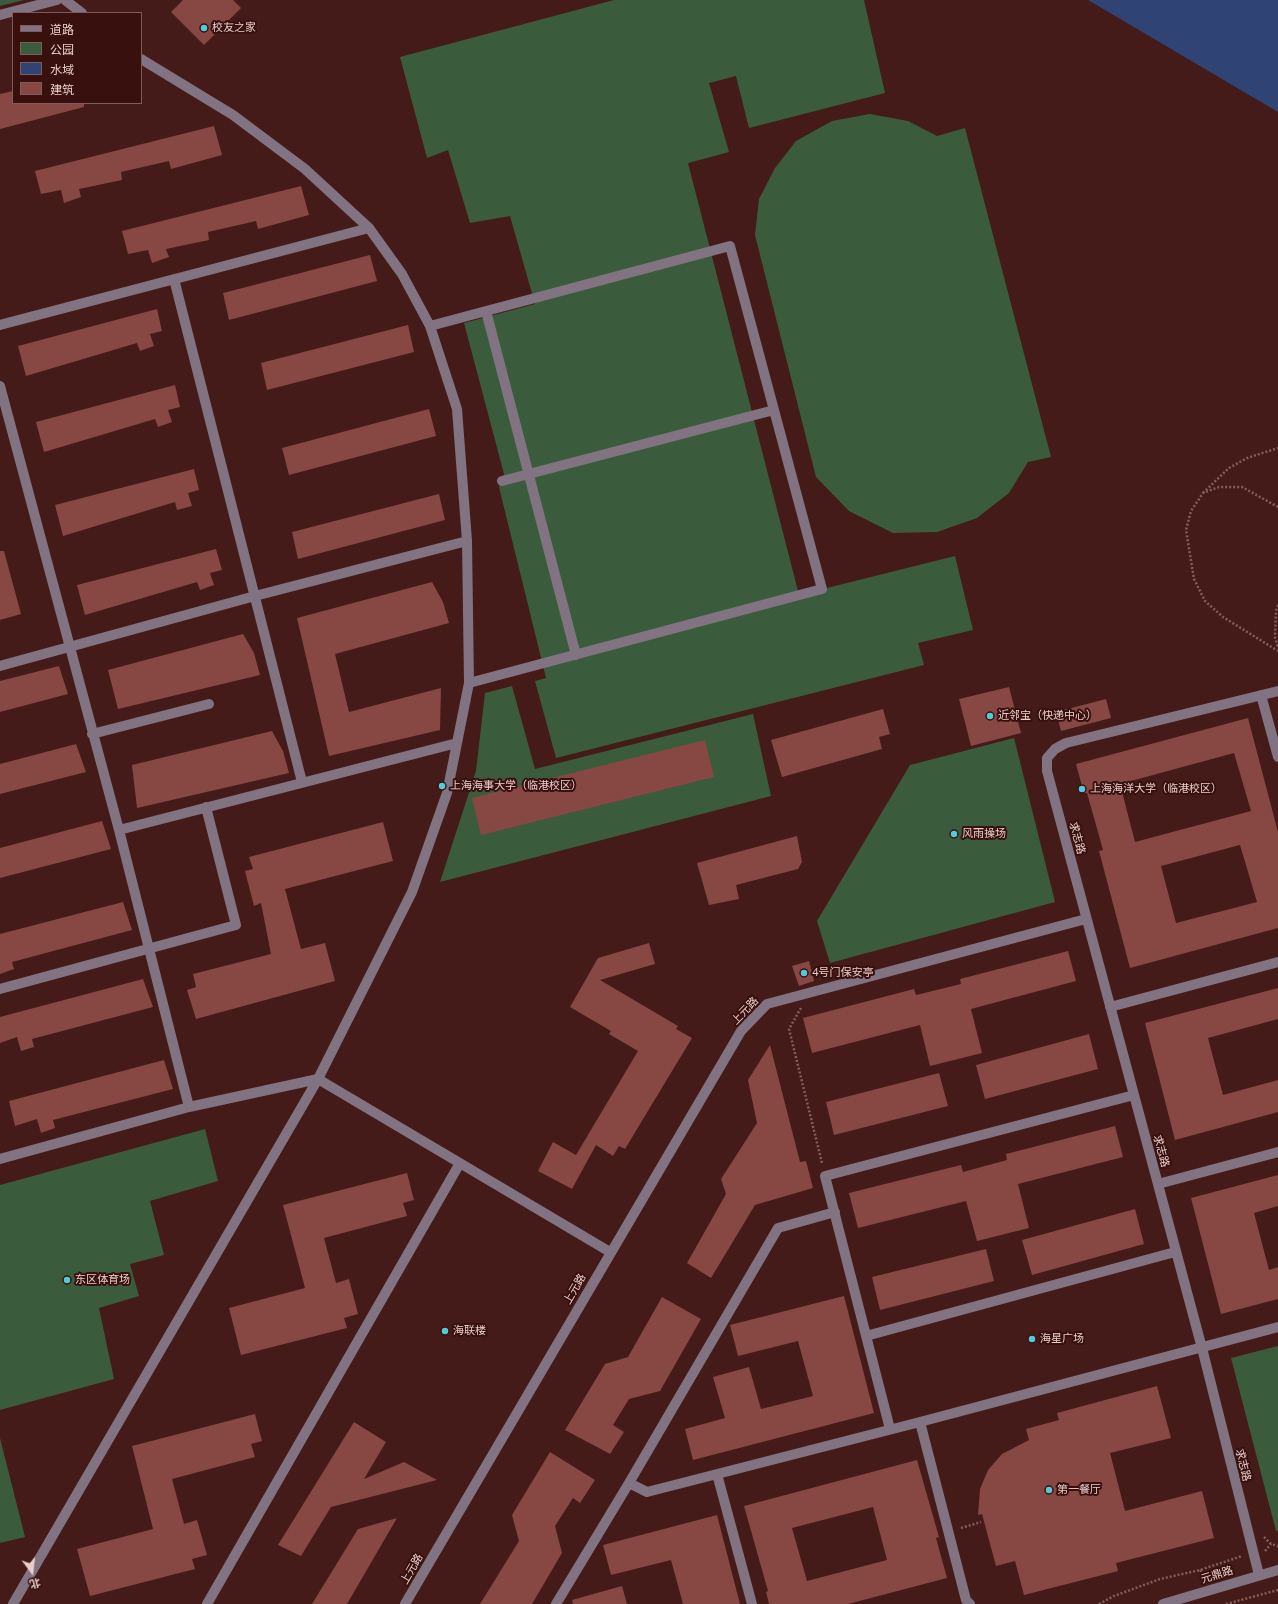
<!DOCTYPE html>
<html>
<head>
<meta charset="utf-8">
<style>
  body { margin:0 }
  #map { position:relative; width:1278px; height:1604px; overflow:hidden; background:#441b18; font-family:Mulish,"Noto Sans SC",sans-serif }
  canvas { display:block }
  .legend { position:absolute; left:12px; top:12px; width:130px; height:92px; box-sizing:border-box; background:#38110f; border:1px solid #7f5c5a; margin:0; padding:5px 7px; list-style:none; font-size:12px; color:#e9cdca }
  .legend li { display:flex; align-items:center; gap:8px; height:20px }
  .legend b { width:20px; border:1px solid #7f5c5a }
  .north { position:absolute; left:12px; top:1552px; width:40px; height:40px; -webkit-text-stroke:3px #38110f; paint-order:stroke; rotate:165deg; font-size:11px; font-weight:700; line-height:16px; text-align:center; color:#e9cdca }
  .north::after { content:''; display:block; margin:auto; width:14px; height:18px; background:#e9cdca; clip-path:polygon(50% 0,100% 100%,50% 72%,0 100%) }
</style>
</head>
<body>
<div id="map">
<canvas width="1278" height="1604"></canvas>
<ul class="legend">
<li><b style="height:5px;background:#817381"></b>道路</li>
<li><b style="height:11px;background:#3b5c3c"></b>公园</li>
<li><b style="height:11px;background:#2f4375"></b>水域</li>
<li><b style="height:11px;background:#874742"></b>建筑</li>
</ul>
<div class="north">北</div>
</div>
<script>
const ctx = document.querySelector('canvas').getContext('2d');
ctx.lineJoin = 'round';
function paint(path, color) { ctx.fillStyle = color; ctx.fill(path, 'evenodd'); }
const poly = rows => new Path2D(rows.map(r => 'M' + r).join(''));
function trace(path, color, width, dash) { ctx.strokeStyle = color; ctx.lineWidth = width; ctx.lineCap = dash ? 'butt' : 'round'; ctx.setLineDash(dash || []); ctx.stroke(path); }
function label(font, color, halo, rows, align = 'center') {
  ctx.font = font + ' Mulish,"Noto Sans SC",sans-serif'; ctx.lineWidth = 4; ctx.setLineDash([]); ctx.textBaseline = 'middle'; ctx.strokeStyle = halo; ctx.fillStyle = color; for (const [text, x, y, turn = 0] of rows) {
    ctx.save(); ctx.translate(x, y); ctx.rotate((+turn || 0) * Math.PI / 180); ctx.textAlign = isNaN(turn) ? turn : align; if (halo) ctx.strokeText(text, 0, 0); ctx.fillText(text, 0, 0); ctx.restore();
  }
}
const green = poly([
  [0,0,24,0,0,6],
  [614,0,864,0,885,93,749,128,736,76,709,83,729,152,688,163,799,595,955,556,973,630,918,643,924,665,556,758,535,681,546,678,499,487,504,474,464,323,535,304,510,216,470,223,448,150,427,158,400,57],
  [870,114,908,121,937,136,965,128,1051,457,1028,462,1009,493,977,518,937,532,893,533,849,511,816,477,755,235,759,199,775,168,796,141,832,121],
  [512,686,535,769,753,714,771,796,440,882,476,771,485,693],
  [1014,738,1055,902,830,963,817,921,910,765],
  [205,1129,218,1181,150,1201,164,1255,130,1264,139,1296,99,1308,114,1379,0,1410,0,1185],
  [1278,1346,1278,1531,1276,1531,1231,1358],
  [0,1438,25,1537,0,1543]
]);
const water = poly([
  [1088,0,1278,0,1278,112]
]);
const building = poly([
  [183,0,233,0,241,8,204,45,171,12],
  [13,91,13,103,84,103,84,107,0,129,0,94],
  [214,126,222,155,171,169,169,161,121,172,122,180,79,189,81,197,64,203,61,190,41,194,35,171],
  [301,186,309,215,258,229,256,221,208,232,209,240,166,249,169,257,152,263,148,250,128,254,122,231],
  [370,255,377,281,229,320,223,293],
  [157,309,162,331,150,334,154,346,140,351,137,343,26,376,18,346],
  [408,325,414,352,267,390,261,363],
  [175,385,180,407,168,410,172,422,158,427,155,419,44,452,36,422],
  [429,409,436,436,289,475,282,448],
  [194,469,199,490,188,493,192,506,177,510,175,502,63,536,55,505],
  [439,494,445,520,298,559,292,532],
  [216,549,222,570,210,573,214,585,200,590,197,582,85,615,77,585],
  [0,551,4,551,21,614,0,620],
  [432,582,443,602,449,623,335,654,349,712,441,688,440,730,329,756,297,618],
  [243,634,254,653,260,675,118,709,108,670],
  [59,666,68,694,0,712,0,681],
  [1009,687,1021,733,971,746,959,699],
  [1106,699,1111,718,1061,731,1056,712],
  [883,709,890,734,879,737,882,749,782,777,771,740],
  [1248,718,1278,832,1278,928,1130,968,1099,851,1103,850,1087,793,1084,793,1076,764],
  [1234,753,1251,811,1135,842,1120,784],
  [1240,845,1257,902,1176,923,1161,866],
  [272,731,283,751,289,773,137,808,132,765],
  [705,740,714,777,481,835,472,798],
  [76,744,86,772,0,794,0,764],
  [102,821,111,849,0,878,0,848],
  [383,822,393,861,285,889,301,949,325,943,335,981,196,1019,187,990,196,987,193,974,271,954,261,903,254,906,245,871,253,869,249,857],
  [797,836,802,862,798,869,736,885,739,899,709,905,697,863],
  [123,902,132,930,12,962,14,969,0,974,0,934],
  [649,943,655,964,600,980,678,1026,676,1029,692,1038,625,1149,619,1146,613,1156,596,1145,572,1189,538,1171,553,1142,576,1155,638,1051,609,1034,611,1031,570,1007,598,958],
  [1068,951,1076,981,971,1009,982,1053,930,1066,920,1025,812,1053,803,1018,914,989,916,995,961,984,960,979],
  [809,961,814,981,799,986,792,966],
  [143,979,153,1007,32,1039,34,1047,21,1051,17,1037,0,1043,0,1017],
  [1278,988,1278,1019,1208,1038,1223,1095,1278,1080,1278,1112,1175,1140,1145,1023],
  [1089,1034,1098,1069,985,1099,976,1065],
  [770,1045,800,1162,806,1161,813,1188,755,1205,711,1278,687,1263,726,1194,721,1179,757,1123,748,1080],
  [164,1060,173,1089,53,1120,55,1128,41,1133,37,1119,15,1126,9,1101],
  [939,1073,948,1106,834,1135,826,1102],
  [1115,1126,1123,1157,1018,1184,1029,1228,977,1241,966,1201,858,1228,849,1193,961,1165,963,1172,1007,1160,1006,1154],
  [407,1173,414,1200,403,1203,407,1216,324,1238,336,1283,349,1279,358,1314,344,1318,347,1328,241,1355,229,1308,305,1288,283,1205],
  [1278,1175,1278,1206,1254,1213,1269,1270,1278,1267,1278,1299,1221,1314,1191,1198],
  [1135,1209,1144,1244,1032,1275,1022,1240],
  [986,1249,994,1281,880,1310,872,1277],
  [844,1296,874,1413,693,1460,685,1429,725,1418,713,1377,749,1367,761,1409,813,1396,798,1341,738,1356,730,1325],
  [662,1297,701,1319,660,1391,629,1399,613,1425,624,1432,610,1454,565,1430,605,1364,628,1357],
  [1157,1386,1171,1438,1110,1453,1125,1511,1202,1491,1214,1538,1116,1563,1118,1571,1024,1595,1015,1561,996,1566,982,1514,978,1515,980,1489,988,1470,1002,1454,1029,1440,1026,1429,1059,1420,1057,1413],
  [255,1414,262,1441,251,1444,255,1457,172,1479,184,1524,197,1520,207,1555,192,1559,195,1569,90,1596,77,1549,153,1529,132,1446],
  [354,1422,386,1442,364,1479,404,1462,437,1480,331,1507,301,1556,278,1545],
  [550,1452,595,1480,580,1503,573,1498,555,1526,562,1553,532,1604,480,1604,519,1541,512,1515],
  [917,1460,939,1537,936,1538,947,1578,848,1604,769,1604,766,1592,768,1591,744,1506],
  [873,1507,887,1560,807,1581,792,1528],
  [717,1515,740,1604,683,1604,671,1560,611,1575,603,1545],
  [397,1518,347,1604,312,1604,358,1529],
  [622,1586,627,1604,573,1604,572,1600]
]);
const path = poly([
  [1203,493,1229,468,1247,458,1278,448],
  [1278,507,1242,487,1219,487,1203,493,1191,511,1186,530,1194,579,1205,601,1223,617,1278,651],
  [1278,605,1276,611,1275,637,1278,648],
  [801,1008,789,1029,822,1163],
  [961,1528,981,1522],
  [1264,1537,1271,1544,1278,1546],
  [1265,1551,1271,1544],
  [1200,1570,1209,1578],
  [1099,1604,1114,1596,1160,1579,1200,1570,1242,1556],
  [1226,1604,1278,1590]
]);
const minor = poly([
  [65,0,82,13],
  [0,15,57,0],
  [174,279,302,782],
  [486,311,576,655],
  [0,325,369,228],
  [430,326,730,246,822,589,469,683],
  [0,386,119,830,189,1107],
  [502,481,774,410],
  [0,666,255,596,467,541],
  [1261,695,1278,757],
  [92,734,209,704],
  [119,830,457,743],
  [0,989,236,925,206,807],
  [1110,1007,1278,962],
  [0,1159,189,1107,318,1079,412,892,447,793,469,683,467,541,457,409,430,326,402,274,369,228,305,169,233,115,141,59],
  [1158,1184,1278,1152],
  [866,1336,1175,1252],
  [890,1429,825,1176,1134,1095],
  [717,1474,752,1604],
  [629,1483,647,1492,920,1422],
  [1259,1575,1202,1348,1047,771,1047,758,1055,749,1066,743,1278,691],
  [13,1604,318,1079,610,1252],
  [207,1604,460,1163],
  [405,1604,741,1031,767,1004,1086,919],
  [556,1604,629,1483,778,1228,835,1212],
  [970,1604,966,1600,920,1422,1278,1327],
  [1163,1604,1278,1570]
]);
const markers = [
  [204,28,4,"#52cbd9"],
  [990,716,4,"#52cbd9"],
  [442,786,4,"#52cbd9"],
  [1082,789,4,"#52cbd9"],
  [954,834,4,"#52cbd9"],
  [804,973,4,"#52cbd9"],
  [67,1280,4,"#52cbd9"],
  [445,1331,4,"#52cbd9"],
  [1032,1339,4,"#52cbd9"],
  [1049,1490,4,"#52cbd9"]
];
const poiNames = [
  ["校友之家",212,28],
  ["近邻宝（快递中心）",998,716],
  ["上海海事大学（临港校区）",450,786],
  ["上海海洋大学（临港校区）",1090,789],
  ["风雨操场",962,834],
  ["4号门保安亭",812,973],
  ["东区体育场",75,1280],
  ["海联楼",453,1331],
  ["海星广场",1040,1339],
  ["第一餐厅",1057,1490]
];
const streetNames = [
  ["求志路",1077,838,75],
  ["上元路",745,1011,-46],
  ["求志路",1161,1151,75],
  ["上元路",575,1289,-60],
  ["求志路",1243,1465,76],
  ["上元路",412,1569,-60],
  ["元鼎路",1217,1575,-17]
];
paint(green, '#3b5c3c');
paint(water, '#2f4375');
paint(building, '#874742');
trace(path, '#835f5c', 2.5, [2, 2]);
trace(minor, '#817381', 10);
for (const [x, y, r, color] of markers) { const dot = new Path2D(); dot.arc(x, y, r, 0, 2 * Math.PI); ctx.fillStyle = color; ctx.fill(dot); trace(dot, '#38110f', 1.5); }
label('11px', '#e9cdca', '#38110f', poiNames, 'left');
label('11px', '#e9cdca', '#38110f', streetNames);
</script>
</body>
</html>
